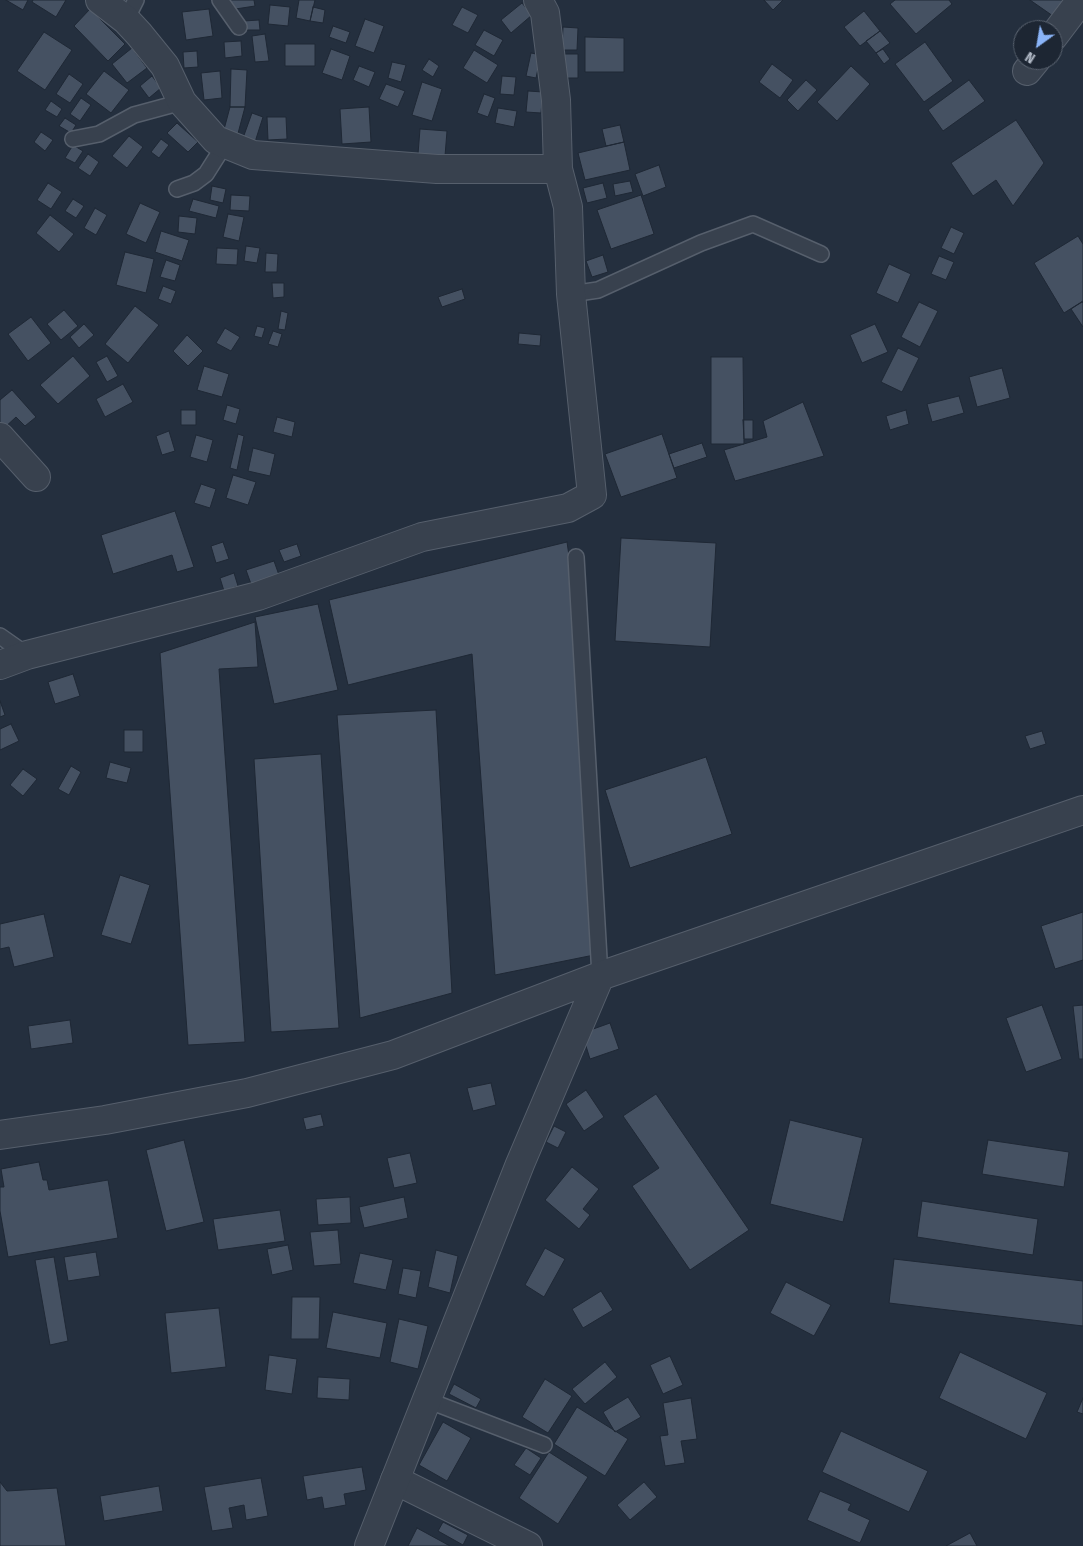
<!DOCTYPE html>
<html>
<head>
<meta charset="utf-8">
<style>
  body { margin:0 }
  #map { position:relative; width:1083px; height:1546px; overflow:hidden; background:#242f3e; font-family:"Fira Sans Condensed",sans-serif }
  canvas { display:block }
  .north { position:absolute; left:1013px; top:20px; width:50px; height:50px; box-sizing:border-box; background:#1d2633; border:1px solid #59626f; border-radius:50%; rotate:212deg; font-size:14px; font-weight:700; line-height:20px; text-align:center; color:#b4bcc9 }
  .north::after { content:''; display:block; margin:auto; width:18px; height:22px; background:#8ab4f8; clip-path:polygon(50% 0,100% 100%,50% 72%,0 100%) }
</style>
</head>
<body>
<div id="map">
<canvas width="1083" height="1546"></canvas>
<div class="north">N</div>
</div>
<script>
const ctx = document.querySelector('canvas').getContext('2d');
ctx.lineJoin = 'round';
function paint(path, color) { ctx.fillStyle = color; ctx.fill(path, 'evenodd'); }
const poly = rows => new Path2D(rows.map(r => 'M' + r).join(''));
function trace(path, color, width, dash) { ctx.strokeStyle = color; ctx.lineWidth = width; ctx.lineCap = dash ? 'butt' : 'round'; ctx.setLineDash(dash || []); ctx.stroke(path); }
const building = poly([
  [6,0,28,0,23,10,6,0],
  [33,0,66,0,56,17,32,2,33,0],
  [227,0,254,0,255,6,229,10,227,0],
  [299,0,315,0,310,21,296,18,299,0],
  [764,0,783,0,773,10,764,0],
  [895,0,949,0,952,4,916,34,890,4,895,0],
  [1030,0,1064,0,1053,16,1030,0],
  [522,3,532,15,511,33,501,20,522,3],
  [270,5,290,7,288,26,268,24,270,5],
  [313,7,325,10,323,23,310,21,313,7],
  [462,7,478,15,468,33,452,25,462,7],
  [90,9,125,44,108,61,74,26,90,9],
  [209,9,213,36,186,40,182,12,209,9],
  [864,11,880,31,860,46,844,27,864,11],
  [365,19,384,26,374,53,355,46,365,19],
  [259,20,260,30,245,30,244,21,259,20],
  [333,26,350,32,346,43,329,37,333,26],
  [563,27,578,28,577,50,562,50,563,27],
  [484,30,503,40,494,56,475,45,484,30],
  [880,31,890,43,876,53,866,41,880,31],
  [44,32,72,50,45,90,17,71,44,32],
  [265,34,269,61,255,62,252,36,265,34],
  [585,37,624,38,624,72,585,72,585,37],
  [241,41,242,56,225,58,224,42,241,41],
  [925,42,953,81,924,102,895,64,925,42],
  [285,44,315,44,315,66,285,66,285,44],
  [132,48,147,68,127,83,112,64,132,48],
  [331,49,350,56,342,80,322,73,331,49],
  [883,49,890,59,884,64,876,53,883,49],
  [474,50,498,65,487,83,463,68,474,50],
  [197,51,198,67,184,68,183,52,197,51],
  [531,53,541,55,536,78,526,76,531,53],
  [560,54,578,54,578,78,560,78,560,54],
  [429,59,439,66,433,77,422,70,429,59],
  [392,62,406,65,401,82,388,78,392,62],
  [772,64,793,80,780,98,759,82,772,64],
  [359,66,375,72,369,87,353,80,359,66],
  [851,66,870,84,837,121,817,102,851,66],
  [231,69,247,70,245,107,230,107,231,69],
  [104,71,129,90,111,113,86,94,104,71],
  [220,71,222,98,204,100,201,73,220,71],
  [69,74,83,84,70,103,56,94,69,74],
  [152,76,161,88,149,98,140,86,152,76],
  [502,76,516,77,514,95,500,94,502,76],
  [806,80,817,90,798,111,787,100,806,80],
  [969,80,985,101,943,131,928,110,969,80],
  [422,82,442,89,432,121,412,115,422,82],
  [386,84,405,91,398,107,379,99,386,84],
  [528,91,543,92,541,113,526,112,528,91],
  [484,94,495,98,488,117,477,113,484,94],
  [81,98,91,105,80,121,70,114,81,98],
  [51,101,62,109,57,117,45,110,51,101],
  [230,107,245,107,236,141,222,137,230,107],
  [369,107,371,142,342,144,340,109,369,107],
  [498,108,517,111,514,127,495,123,498,108],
  [252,113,263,117,255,142,243,138,252,113],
  [267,117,286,117,287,139,268,140,267,117],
  [65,118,76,125,71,133,59,126,65,118],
  [1016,120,1044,163,1013,206,996,180,973,196,951,163,1016,120],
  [177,123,198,142,188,152,167,133,177,123],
  [620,125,624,142,606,146,602,129,620,125],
  [420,129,447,131,445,156,418,154,420,129],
  [41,132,53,140,45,151,34,142,41,132],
  [129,136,143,147,127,168,112,156,129,136],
  [161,139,169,145,159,158,151,152,161,139],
  [624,142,630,170,585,180,578,153,624,142],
  [73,145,83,151,75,163,65,158,73,145],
  [88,154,99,162,90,176,78,168,88,154],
  [659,165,666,187,643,196,635,174,659,165],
  [630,181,633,192,615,196,613,184,630,181],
  [48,183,62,192,51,209,37,200,48,183],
  [603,183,607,198,587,203,583,188,603,183],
  [212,186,226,189,223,203,210,200,212,186],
  [231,195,250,196,249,211,230,210,231,195],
  [641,195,654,234,611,249,597,210,641,195],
  [73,199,84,206,76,218,65,211,73,199],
  [193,199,219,206,216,218,189,211,193,199],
  [140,203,160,212,146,243,126,234,140,203],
  [95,208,107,215,96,235,84,228,95,208],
  [228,214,244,217,239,241,223,237,228,214],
  [50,215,74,234,59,252,36,233,50,215],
  [179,216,197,218,195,234,178,232,179,216],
  [951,227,964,233,954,254,941,248,951,227],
  [161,231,189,240,182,261,155,252,161,231],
  [1078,236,1083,244,1083,301,1064,313,1034,263,1078,236],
  [246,246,260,248,257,263,244,261,246,246],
  [217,248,238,249,237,265,216,264,217,248],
  [125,252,154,259,146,293,116,285,125,252],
  [266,253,278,254,277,272,265,272,266,253],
  [603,255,608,272,592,277,586,261,603,255],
  [939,256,954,262,946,280,931,274,939,256],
  [166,260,180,265,175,281,160,277,166,260],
  [889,264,911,274,898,303,876,293,889,264],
  [272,283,284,283,284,297,273,298,272,283],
  [163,286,176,291,171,304,158,299,163,286],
  [462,289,465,299,442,307,438,297,462,289],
  [919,302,938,311,920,347,901,337,919,302],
  [1082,302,1083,303,1083,327,1071,309,1082,302],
  [135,306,159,325,128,363,105,344,135,306],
  [64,310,78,326,61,340,47,324,64,310],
  [281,311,288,313,285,330,278,329,281,311],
  [31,317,51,343,28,361,8,334,31,317],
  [84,324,94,335,79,348,70,337,84,324],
  [875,324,888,352,862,363,850,335,875,324],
  [257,326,265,328,262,338,254,336,257,326],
  [225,328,240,337,231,351,216,343,225,328],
  [273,331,282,334,278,347,268,344,273,331],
  [519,333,541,335,540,346,518,344,519,333],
  [187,335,203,351,188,366,173,351,187,335],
  [898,348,919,358,902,392,881,382,898,348],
  [73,356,90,376,58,404,40,385,73,356],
  [107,356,118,376,107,382,96,362,107,356],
  [711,357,743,357,744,444,711,444,711,357],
  [204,366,229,374,222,397,197,390,204,366],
  [1002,368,1010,398,977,407,969,377,1002,368],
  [123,384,133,402,105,417,96,399,123,384],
  [12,390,36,417,25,426,16,417,2,430,0,428,0,400,12,390],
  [959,396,964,413,932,422,927,404,959,396],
  [803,402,824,456,735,481,724,450,767,437,763,421,803,402],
  [227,405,240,409,236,424,223,420,227,405],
  [181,410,196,410,196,425,181,425,181,410],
  [906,410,909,424,890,430,886,416,906,410],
  [277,417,295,422,292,437,273,432,277,417],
  [743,420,753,420,753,439,744,439,743,420],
  [169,431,175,451,162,455,156,436,169,431],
  [238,434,244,436,237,470,230,468,238,434],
  [662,434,677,478,621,497,605,454,662,434],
  [196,435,213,440,207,462,190,457,196,435],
  [702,443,707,457,674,468,669,454,702,443],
  [253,448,275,454,270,476,248,471,253,448],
  [233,475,256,482,248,505,226,498,233,475],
  [201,484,216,489,210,508,194,503,201,484],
  [175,511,194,567,177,572,172,555,113,574,101,535,175,511],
  [621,538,716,543,710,647,615,641,621,538],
  [223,542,229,559,216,563,211,546,223,542],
  [567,542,580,631,599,954,495,975,472,654,348,685,329,600,567,542],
  [297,544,301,556,284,562,279,550,297,544],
  [274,561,279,575,251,584,246,570,274,561],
  [234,573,238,586,224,591,220,578,234,573],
  [318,604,338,690,274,704,255,617,318,604],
  [255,622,258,667,219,669,245,1042,188,1045,160,653,255,622],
  [73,674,80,696,55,704,48,682,73,674],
  [0,701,5,715,0,717,0,701],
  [436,710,452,993,360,1018,337,715,436,710],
  [11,724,19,741,0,750,0,729,11,724],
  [124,730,143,730,143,752,124,752,124,730],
  [1042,731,1046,744,1030,749,1025,736,1042,731],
  [321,754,339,1028,271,1032,254,759,321,754],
  [706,757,732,834,630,868,605,790,706,757],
  [110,762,131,768,127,783,106,778,110,762],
  [71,766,81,772,69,795,58,789,71,766],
  [23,769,37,779,23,796,10,785,23,769],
  [120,875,150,885,131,944,101,935,120,875],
  [1083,912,1083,960,1055,969,1041,926,1083,912],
  [44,914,54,957,14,967,9,947,0,949,0,924,44,914],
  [1042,1005,1062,1059,1026,1072,1006,1018,1042,1005],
  [1083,1005,1083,1059,1079,1059,1073,1006,1083,1005],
  [70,1020,73,1043,31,1049,28,1026,70,1020],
  [610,1023,619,1049,590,1059,582,1033,610,1023],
  [491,1083,496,1105,473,1111,467,1088,491,1083],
  [586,1090,604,1117,584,1131,566,1104,586,1090],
  [656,1094,749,1230,690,1270,632,1186,659,1168,623,1116,656,1094],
  [321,1114,324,1126,306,1130,303,1118,321,1114],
  [790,1120,863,1138,843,1222,770,1204,790,1120],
  [554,1126,566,1132,558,1148,546,1142,554,1126],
  [184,1140,204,1222,166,1231,146,1150,184,1140],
  [988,1140,1069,1152,1064,1187,982,1174,988,1140],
  [410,1153,417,1183,394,1188,387,1158,410,1153],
  [39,1162,43,1180,47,1180,49,1190,108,1180,118,1238,8,1257,0,1211,0,1187,4,1187,1,1169,39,1162],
  [572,1167,599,1189,583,1209,590,1215,579,1229,545,1200,572,1167],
  [350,1197,351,1223,318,1225,316,1199,350,1197],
  [404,1197,408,1218,364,1228,359,1207,404,1197],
  [922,1201,1038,1219,1033,1255,917,1237,922,1201],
  [280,1210,285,1241,218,1250,213,1219,280,1210],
  [338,1230,341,1264,314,1266,310,1232,338,1230],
  [288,1245,293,1270,272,1275,267,1249,288,1245],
  [545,1248,565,1259,544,1297,525,1285,545,1248],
  [436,1250,458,1256,450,1293,428,1287,436,1250],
  [96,1252,100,1276,68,1281,64,1257,96,1252],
  [360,1253,393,1260,386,1290,353,1283,360,1253],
  [54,1257,68,1341,50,1345,35,1260,54,1257],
  [894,1259,1083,1281,1083,1326,889,1303,894,1259],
  [403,1268,421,1271,416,1298,398,1294,403,1268],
  [786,1282,831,1305,814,1336,770,1313,786,1282],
  [601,1291,613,1310,583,1328,572,1309,601,1291],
  [292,1297,320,1297,319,1339,291,1339,292,1297],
  [219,1308,226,1367,171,1373,165,1313,219,1308],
  [333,1312,387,1323,380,1358,326,1348,333,1312],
  [399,1319,428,1326,418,1369,390,1362,399,1319],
  [960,1352,1047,1393,1026,1439,939,1398,960,1352],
  [269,1355,297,1359,292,1394,265,1390,269,1355],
  [670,1356,683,1385,663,1394,650,1365,670,1356],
  [605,1362,617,1377,585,1404,572,1389,605,1362],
  [318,1377,350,1379,349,1400,317,1398,318,1377],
  [545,1379,572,1396,548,1433,522,1417,545,1379],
  [454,1384,481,1399,476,1408,449,1394,454,1384],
  [628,1397,641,1417,615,1432,603,1412,628,1397],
  [691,1398,697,1439,681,1441,685,1463,665,1466,660,1436,668,1435,663,1403,691,1398],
  [1083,1398,1083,1414,1077,1412,1083,1398],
  [577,1407,628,1439,605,1476,554,1444,577,1407],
  [443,1422,471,1438,447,1481,419,1465,443,1422],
  [841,1431,928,1471,909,1512,822,1472,841,1431],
  [526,1448,541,1458,530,1475,514,1465,526,1448],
  [549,1452,588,1477,558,1524,519,1498,549,1452],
  [362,1467,366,1490,344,1494,346,1505,324,1509,322,1497,307,1500,303,1476,362,1467],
  [261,1478,268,1516,246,1520,244,1505,229,1508,233,1528,212,1531,204,1487,261,1478],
  [0,1482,7,1491,57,1488,66,1546,0,1546,0,1482],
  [644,1482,657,1497,630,1520,617,1505,644,1482],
  [159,1486,163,1511,104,1521,100,1496,159,1486],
  [820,1491,851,1504,848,1510,870,1520,860,1543,807,1520,820,1491],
  [443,1522,468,1535,463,1545,438,1531,443,1522],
  [417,1528,450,1546,408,1546,417,1528],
  [970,1533,977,1546,946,1546,970,1533]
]);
const service = poly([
  [220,0,239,27],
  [126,20,136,0],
  [73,139,99,134,134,115,182,102],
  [177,189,194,183,206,174,225,144],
  [571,294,598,290,701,243,753,224,821,254],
  [576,557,600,976],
  [0,636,27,655],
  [427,1400,544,1445]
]);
const minor = poly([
  [100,0,126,20,139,34,165,66,182,102,216,140,253,155,437,169,558,169],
  [1053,37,1081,0],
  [1027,71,1036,60],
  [0,437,36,477],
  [0,665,27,655,258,596,422,537,568,508,592,495,571,294,568,207,558,169,556,100,545,13,538,0],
  [395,1480,528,1546]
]);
const tertiary = poly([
  [0,1135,105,1120,247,1093,393,1055,600,976,1083,810],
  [369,1546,520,1164,600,976]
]);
paint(building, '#455162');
trace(building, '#1f2835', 1);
trace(service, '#565f6c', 18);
trace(minor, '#565f6c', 30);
trace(tertiary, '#565f6c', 30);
trace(service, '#38414e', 15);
trace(minor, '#38414e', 28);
trace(tertiary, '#38414e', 28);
</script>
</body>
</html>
